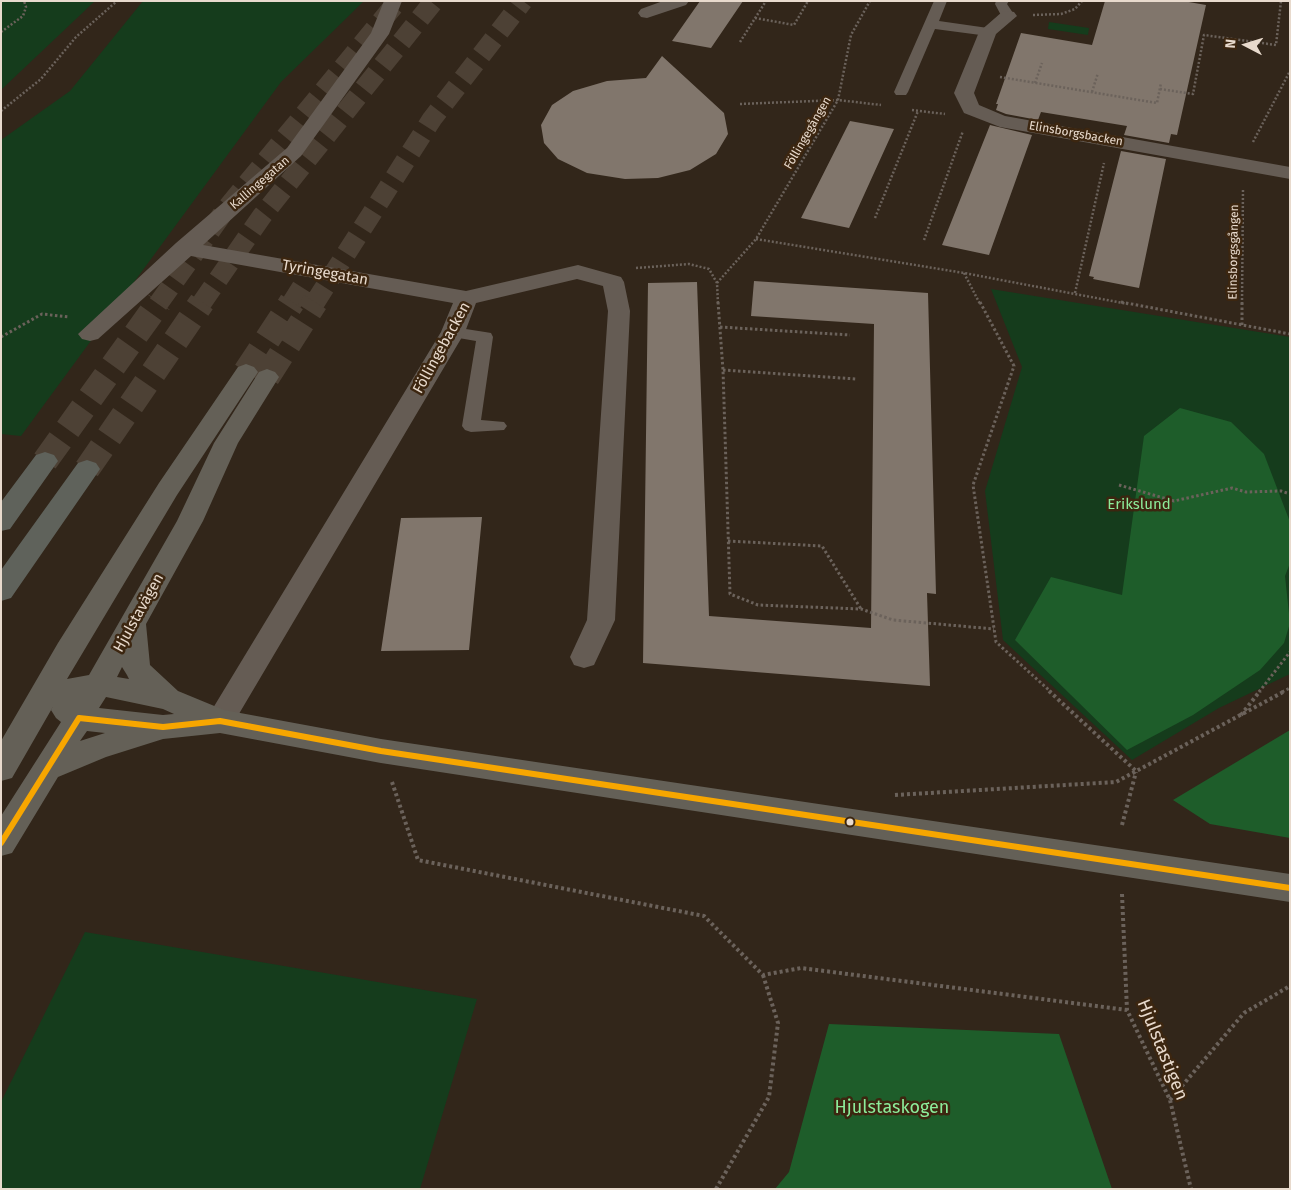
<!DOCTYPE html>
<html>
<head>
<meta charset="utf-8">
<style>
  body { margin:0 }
  #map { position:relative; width:1291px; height:1190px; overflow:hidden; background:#32261a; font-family:"Fira Sans",sans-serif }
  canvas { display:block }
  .frame { position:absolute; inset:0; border:2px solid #e8dacd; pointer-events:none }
  .north { position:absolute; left:1221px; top:20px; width:50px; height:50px; -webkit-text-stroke:4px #3c2610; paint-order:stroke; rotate:275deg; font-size:14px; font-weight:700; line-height:20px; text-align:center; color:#e8dacd }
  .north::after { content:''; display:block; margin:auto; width:18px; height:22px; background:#e8dacd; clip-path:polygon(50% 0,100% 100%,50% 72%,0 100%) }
</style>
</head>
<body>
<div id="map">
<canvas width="1291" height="1190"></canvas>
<div class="frame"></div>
<div class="north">N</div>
</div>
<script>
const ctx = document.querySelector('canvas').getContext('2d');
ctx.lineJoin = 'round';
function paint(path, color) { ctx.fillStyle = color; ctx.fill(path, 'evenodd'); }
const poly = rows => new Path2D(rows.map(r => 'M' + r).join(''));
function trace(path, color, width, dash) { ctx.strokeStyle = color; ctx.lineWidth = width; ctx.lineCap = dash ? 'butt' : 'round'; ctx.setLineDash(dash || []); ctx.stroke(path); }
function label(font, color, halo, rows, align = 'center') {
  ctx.font = font + ' "Fira Sans",sans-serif'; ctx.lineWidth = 5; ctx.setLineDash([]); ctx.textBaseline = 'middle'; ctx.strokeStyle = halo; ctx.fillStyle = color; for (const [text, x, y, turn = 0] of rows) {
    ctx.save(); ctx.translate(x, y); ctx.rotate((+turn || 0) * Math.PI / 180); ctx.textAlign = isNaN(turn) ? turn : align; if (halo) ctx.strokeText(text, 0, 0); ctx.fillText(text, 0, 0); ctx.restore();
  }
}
const green = poly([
  [1,1,95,1,1,90],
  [143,1,364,1,281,82,21,436,1,434,1,140,70,91],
  [1049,22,1089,28,1088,35,1048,29],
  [991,289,1290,337,1290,674,1219,708,1132,760,1003,640,985,491,1022,367],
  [85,932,477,999,420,1189,1,1189,1,1102]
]);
const forest = poly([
  [1180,408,1231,422,1264,454,1290,522,1290,563,1285,576,1290,623,1284,643,1260,670,1193,715,1127,750,1015,640,1051,577,1122,595,1144,436],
  [1290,730,1290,838,1210,824,1173,800],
  [829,1024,1059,1034,1112,1189,775,1189,789,1172]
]);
const building = poly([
  [700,1,743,1,711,48,672,41],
  [1105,1,1183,1,1206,5,1177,135,1171,134,1169,143,1124,135,1127,126,1041,112,1038,120,1006,114,996,110,998,104,996,104,1021,33,1092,45],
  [662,56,724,113,728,134,716,154,690,170,658,178,625,179,587,173,558,159,544,143,541,125,552,105,573,91,607,81,646,78],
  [850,121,894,129,849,228,801,218],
  [990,125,1032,135,989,255,942,245],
  [1121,151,1166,159,1139,288,1093,279,1094,277,1089,276],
  [754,281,928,293,936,594,927,593,930,686,643,663,648,283,697,282,709,616,871,628,874,324,751,316],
  [482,517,469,650,381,651,401,518]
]);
const secondaryTunnelFar1 = poly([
  [291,304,303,285],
  [314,304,432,119,523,1]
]);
const secondaryTunnel = poly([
  [246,372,292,302],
  [267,377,315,302]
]);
const highwayTunnelFar1 = poly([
  [158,304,226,209,397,2],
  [201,304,262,216,434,1]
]);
const highwayTunnel = poly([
  [45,461,159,302],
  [87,469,202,302]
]);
const pathFar2 = poly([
  [1033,15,1061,14,1075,9,1082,1],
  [755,18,794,25,808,1],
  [1,32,23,16,26,7,24,1],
  [740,42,766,1],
  [1000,77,1157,103,1161,83],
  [1035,83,1042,63],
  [1160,89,1193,94,1204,35,1276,45,1281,1],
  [1092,92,1098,73],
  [740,104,838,100,881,105],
  [912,110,945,114],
  [1,111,41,79,76,37,117,1],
  [1253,142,1290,71],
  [875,218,918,111],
  [756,239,964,273,1128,304],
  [924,240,963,131],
  [636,268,689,264,709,269,717,283,718,304],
  [964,273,980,304],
  [717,283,756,239,838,100,851,35,870,1],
  [1075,293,1104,163],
  [1242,304,1243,188]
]);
const pathFar1 = poly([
  [718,302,723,370,730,594,758,605,861,609,893,620,994,629],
  [980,302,1014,366,973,485,996,642,1051,692],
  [1121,302,1290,334],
  [1242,325,1242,302],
  [720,327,850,335],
  [1,337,42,314,69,317],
  [723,370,856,379],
  [1119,485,1174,501,1232,488,1246,492,1281,491,1290,494],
  [728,541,822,546,861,609],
  [1259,692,1290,652],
  [1282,692,1290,688]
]);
const path = poly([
  [1049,691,1136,771],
  [1241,715,1260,691],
  [392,782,418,860,704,916,763,975,801,968,1127,1010],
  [895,795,1116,782,1285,691],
  [1122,825,1136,772],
  [1122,894,1127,1010,1170,1100,1191,1189],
  [1170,1100,1244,1013,1290,986],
  [716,1189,769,1097,778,1023,763,975]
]);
const lane = poly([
  [934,1,947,1,939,21,988,28,995,32,988,36,935,29,908,92,906,95,896,95,894,92,934,1],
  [996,1,1009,1,1007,4,1015,16,1013,19,1003,19,995,4,996,1],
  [453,327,485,332,491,333,493,337,481,420,504,422,507,426,504,430,471,432,465,430,462,426,476,341,447,336,445,332,447,328,453,327]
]);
const street = poly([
  [384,1,402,1,389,34,301,156,203,245,466,291,578,265,621,277,624,282,630,311,615,620,594,665,584,668,574,665,570,657,587,620,608,311,603,286,577,279,476,303,465,332,230,729,220,733,210,729,205,721,210,713,441,332,453,303,191,256,98,339,90,341,82,339,78,334,176,243,287,148,371,33,384,1],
  [663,1,689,1,686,5,647,18,641,17,638,13,641,9,663,1],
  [1008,11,1014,12,1017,16,996,34,974,93,979,105,1005,116,1290,167,1290,179,1000,127,964,113,954,93,979,32,1002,12,1008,11]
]);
const secondary = poly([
  [246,364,254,367,258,372,177,495,67,679,89,675,177,521,214,443,259,372,267,369,275,372,279,377,238,443,203,521,146,624,150,665,178,691,224,710,381,739,1290,874,1290,902,381,763,220,733,163,739,106,757,58,777,12,853,1,856,1,816,61,722,56,718,51,710,54,705,12,778,1,781,1,741,58,643,159,483,238,367,246,364],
  [122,667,127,675,129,679,117,677,122,667],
  [106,697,163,709,174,714,163,715,99,708,106,697],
  [87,731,105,733,80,741,87,731]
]);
const highway = poly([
  [45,452,54,455,58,461,10,529,1,531,1,502,36,455,45,452],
  [87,460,96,463,100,469,96,475,11,598,1,601,1,570,78,463,87,460]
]);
const bus1 = poly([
  [1,843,79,718,163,727,220,721,381,751,1290,888]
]);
const markers = [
  [850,822,4.5,"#e8dacd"]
];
const farStreetnames = [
  ["Föllingegången",808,133,-60],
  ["Elinsborgsbacken",1076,134,10],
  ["Kallingegatan",260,183,-41],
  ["Elinsborgsgången",1234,252,-89]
];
const streetNames = [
  ["Tyringegatan",325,273,10],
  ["Föllingebacken",442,348,-61],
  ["Hjulstavägen",139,613,-61]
];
const parkNames = [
  ["Erikslund",1139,505]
];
const nearStreetnames = [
  ["Hjulstastigen",1162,1050,68]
];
const nearParknames = [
  ["Hjulstaskogen",892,1108]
];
paint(green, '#153c1c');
paint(forest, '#1e5d2a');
paint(building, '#81766c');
trace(secondaryTunnelFar1, '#4d4135', 20, [20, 10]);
trace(secondaryTunnel, '#4d4135', 26, [26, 13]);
trace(highwayTunnelFar1, '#4d4135', 20, [20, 10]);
trace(highwayTunnel, '#4d4135', 26, [26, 13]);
trace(pathFar2, '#6b625b', 2.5, [2, 2]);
trace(pathFar1, '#6b625b', 3, [2.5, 2.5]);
trace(path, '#6b625b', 4, [3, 3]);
paint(lane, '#655c54');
paint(street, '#655c54');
paint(secondary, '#646057');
paint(highway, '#5f625b');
trace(bus1, '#f7a600', 6);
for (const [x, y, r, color] of markers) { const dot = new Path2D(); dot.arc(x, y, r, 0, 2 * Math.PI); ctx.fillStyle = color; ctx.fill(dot); trace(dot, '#3c2610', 2); }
label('12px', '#e8dacd', '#3c2610', farStreetnames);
label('15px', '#e8dacd', '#3c2610', streetNames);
label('15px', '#8cec9a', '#3c2610', parkNames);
label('18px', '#e8dacd', '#3c2610', nearStreetnames);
label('18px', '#8cec9a', '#3c2610', nearParknames);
</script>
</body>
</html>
